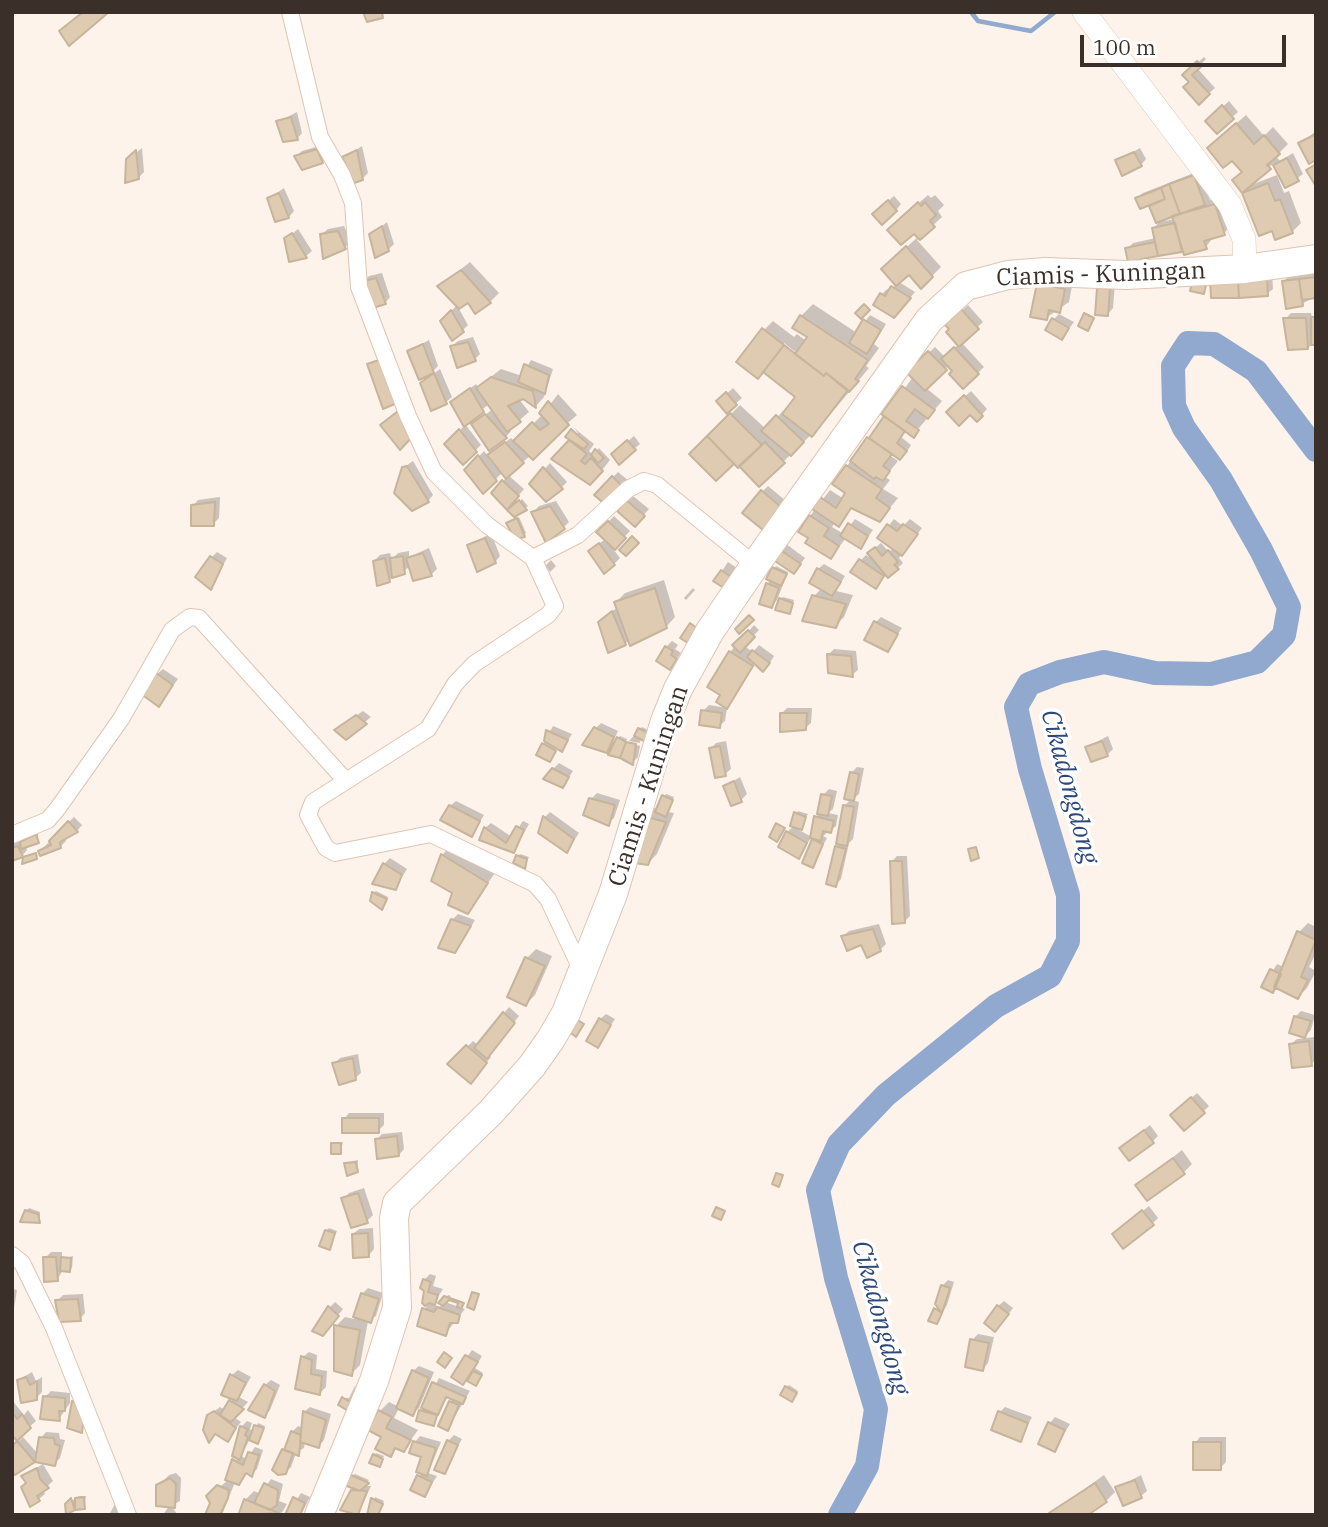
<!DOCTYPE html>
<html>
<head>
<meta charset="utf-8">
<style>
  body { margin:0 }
  #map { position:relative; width:1328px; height:1527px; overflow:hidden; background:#fef3eb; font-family:"IBM Plex Serif",serif }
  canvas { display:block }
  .frame { position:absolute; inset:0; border:14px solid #3b3029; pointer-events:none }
  .scale { position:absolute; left:1080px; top:35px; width:206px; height:32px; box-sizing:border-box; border:4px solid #3b3029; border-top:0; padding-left:9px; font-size:21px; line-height:24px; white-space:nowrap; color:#3b3029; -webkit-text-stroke:5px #fff; paint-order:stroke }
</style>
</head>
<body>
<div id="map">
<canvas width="1328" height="1527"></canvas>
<div class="frame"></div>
<div class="scale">100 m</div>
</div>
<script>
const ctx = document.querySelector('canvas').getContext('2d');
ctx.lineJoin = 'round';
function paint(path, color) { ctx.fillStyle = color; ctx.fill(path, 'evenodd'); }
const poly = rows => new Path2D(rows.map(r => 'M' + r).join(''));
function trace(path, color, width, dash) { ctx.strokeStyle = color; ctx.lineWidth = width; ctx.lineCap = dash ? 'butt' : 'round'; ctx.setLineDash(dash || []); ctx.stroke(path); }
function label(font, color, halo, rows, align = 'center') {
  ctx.font = font + ' "IBM Plex Serif",serif'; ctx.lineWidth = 7; ctx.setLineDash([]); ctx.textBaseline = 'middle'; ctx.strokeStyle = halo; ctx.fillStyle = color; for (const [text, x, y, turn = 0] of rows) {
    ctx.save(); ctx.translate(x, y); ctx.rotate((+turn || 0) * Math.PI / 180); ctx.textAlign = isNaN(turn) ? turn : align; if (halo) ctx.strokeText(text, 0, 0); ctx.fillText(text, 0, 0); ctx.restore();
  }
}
const shadow = poly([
  [1204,57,1206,59,1197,68,1215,88,1199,102,1184,75],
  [1229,101,1238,112,1217,131,1207,121],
  [297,112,302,133,297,139,278,122],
  [1246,115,1264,136,1273,127,1288,144,1276,156,1280,161,1293,153,1303,174,1286,186,1274,163,1248,186,1277,175,1284,193,1289,191,1301,223,1292,232,1273,229,1260,234,1244,192,1234,181,1243,171,1218,139],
  [1316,131,1316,158,1300,144],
  [323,145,328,156,322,162,296,156,302,151],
  [362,146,368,173,362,179,344,158],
  [142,148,144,172,138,178,131,157],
  [1140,148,1146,159,1141,165,1117,161],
  [1199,171,1210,200,1224,196,1233,224,1224,233,1214,236,1206,247,1127,249,1133,243,1156,238,1154,228,1159,222,1175,219,1174,214,1157,220,1150,203,1137,198,1143,193],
  [284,188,294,211,289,217,269,198],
  [928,195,931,198,935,195,944,205,938,211,942,217,917,240,941,267,932,276,909,273,899,282,915,292,900,310,882,294,887,289,891,291,896,284,892,260,919,236,898,221],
  [894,196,901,204,896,210,880,208],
  [387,222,394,244,388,250,371,235],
  [344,226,351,242,345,247,322,234,328,229],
  [298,229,312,251,306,256,291,260,286,239],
  [470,262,499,293,490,302,469,301,458,307,468,325,463,330,442,321,457,305,440,286],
  [1272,272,1273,289,1267,294,1212,297],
  [1316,272,1316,296,1302,304,1283,282,1289,276],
  [382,273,390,297,385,303,363,282,369,276],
  [1073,281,1069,302,1046,318,1038,284],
  [1104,283,1115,283,1113,308,1108,314,1098,288],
  [813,304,857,333,870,315,886,324,874,344,879,348,866,366,869,368,824,422,783,462,734,461,716,479,691,454,740,405,766,429,783,411,785,413,798,397,764,330,773,321,794,337,797,334,806,341,809,337,801,316],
  [784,343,803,358,801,361,784,347],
  [968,305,983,322,961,342,984,367,963,387,949,365,926,388,942,401,913,435,906,430,901,437,911,445,906,453,893,453,891,456,898,461,885,477,890,480,883,489,898,498,880,520,853,507,838,525,835,522,832,527,844,534,855,519,873,530,861,547,846,538,831,557,811,538,810,516,830,490,844,499,848,493,847,466,913,377,909,372,935,347,945,357,959,344,947,324],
  [1291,313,1311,313,1312,318,1316,314,1316,343,1307,348,1285,319],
  [1059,314,1074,322,1062,338,1054,319],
  [473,337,480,354,475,359,452,346,458,341],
  [429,340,438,366,433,371,409,351],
  [531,360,553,369,544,397,536,406,523,396,519,399,529,412,509,429,511,431,506,437,473,424,493,409,489,404,465,424,481,445,463,463,446,444,465,425,452,402,476,384,478,387,501,369,522,376],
  [440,369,452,397,446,402,428,378],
  [733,388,742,398,727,411,719,401],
  [971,391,987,409,977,420,970,413,948,412],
  [558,394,577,415,508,475,524,489,513,502,503,481,507,477,503,472,483,492,466,470,484,451,488,456,511,438,515,442,543,414],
  [574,428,594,444,589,451,593,455,599,448,610,460,599,474,554,459,578,433],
  [634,436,640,444,634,449,619,449],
  [413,461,433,495,428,501,403,468],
  [550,463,567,482,561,488,531,484],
  [618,472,629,481,607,504,597,494],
  [768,486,786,501,768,522,762,492],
  [633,496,649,509,635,525,619,511],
  [220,497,219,518,213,524,193,506,198,500],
  [522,499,528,506,515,515,510,510],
  [556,501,569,522,563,528,533,512,539,506],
  [614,516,630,531,613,549,620,558,614,564,595,546,606,539,599,532],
  [519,517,526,533,524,535,508,523],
  [894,519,903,526,910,519,922,528,899,558,903,563,889,576,887,573,876,587,860,561,866,555,875,561,875,548,881,543,889,552,893,548,879,538],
  [491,533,500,556,495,562,469,546],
  [786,544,805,558,799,566,781,550],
  [429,548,437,569,431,575,411,566,389,580,374,561,380,555,390,553,392,559,398,553,409,551,409,557],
  [217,552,227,558,211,588,211,558],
  [551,560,556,566,550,572,545,566],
  [728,562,737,568,732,582,722,571],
  [824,564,845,576,836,591,853,595,844,617,835,626,814,596,822,588,818,569],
  [776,566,788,572,777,600,772,606,768,584],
  [664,580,675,617,666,627,625,643,606,616,618,607,616,602,625,593],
  [693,588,695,590,686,600,684,598],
  [783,597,794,600,789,612,780,599],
  [881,617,902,628,887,650,875,623],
  [754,625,759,630,744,646,753,652,759,645,774,656,769,664,756,663,727,706,730,652],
  [672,641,678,645,675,649,681,653,670,668,666,647],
  [834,649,856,651,858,670,852,675,828,655],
  [163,669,178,679,159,705,157,674],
  [709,705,727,708,725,721,719,726,703,711],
  [787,708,812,708,811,723,805,728,781,714],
  [363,711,371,717,346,738,336,729],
  [601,723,618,731,613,742,620,736,627,739,624,746,628,742,640,746,638,757,632,763,616,742,606,751,595,729],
  [553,726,572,734,562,750,557,747,552,758,543,744],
  [642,727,652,732,641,737,640,743,629,741],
  [1108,736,1113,749,1107,755,1087,747],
  [726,741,731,769,725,774,711,748,716,743],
  [559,763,573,771,563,786,553,769],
  [857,767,864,768,859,794,852,800,859,802,853,839,849,843,841,879,836,885,837,847,840,843,844,806,851,799,851,773],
  [740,777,747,794,741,800,725,786],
  [829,789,837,791,833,809,828,813,838,815,836,826,823,836,827,838,812,866,804,862,814,839,811,838,799,856,787,832,794,826,798,811,808,814,799,830,812,837,823,795],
  [597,793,620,800,614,818,608,823,591,799],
  [666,794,674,797,668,812,674,813,657,854,648,863,631,861,653,808,658,809],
  [456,801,484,815,472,835,450,806],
  [550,812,579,833,567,851,540,832,545,817],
  [74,817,82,825,77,831,65,837,66,841,60,847,40,851],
  [523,821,529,824,514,851,485,828,491,823,512,837],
  [38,833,38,842,26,846,27,850,22,856,12,859,12,844],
  [451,846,495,873,467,912,442,855],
  [520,854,529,857,524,867,518,856],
  [897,856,907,856,910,916,904,922,891,862],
  [390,858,407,869,395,888,384,864],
  [376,891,388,897,384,906,374,893],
  [458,914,475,920,460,945,452,920],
  [1308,923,1316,927,1316,953,1309,967,1316,971,1307,988,1298,997,1276,987,1264,986,1277,964,1284,967,1299,932],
  [879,924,886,944,880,950,843,936,849,931],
  [536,949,552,956,535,995,526,1004,509,996,527,958],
  [509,1007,519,1016,488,1055,491,1057,476,1076,450,1064,473,1041,478,1045],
  [1301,1011,1315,1015,1311,1030,1305,1036,1295,1017],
  [606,1014,615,1019,597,1046,600,1019],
  [1314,1037,1316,1060,1311,1064,1291,1044,1297,1039],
  [358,1054,361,1073,355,1078,334,1064,340,1058],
  [1197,1093,1209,1106,1203,1112,1178,1110],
  [349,1113,384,1113,384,1125,378,1131,344,1119],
  [1150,1125,1158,1136,1152,1142,1127,1143],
  [402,1132,404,1149,399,1155,376,1140,382,1134],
  [336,1142,343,1142,340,1153,333,1144],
  [1182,1150,1192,1164,1183,1173,1138,1185],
  [358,1160,357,1170,346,1164,349,1162],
  [364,1188,373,1215,367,1221,343,1199,349,1193],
  [1149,1206,1158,1218,1152,1224,1120,1229],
  [29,1208,40,1212,40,1221,26,1211],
  [329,1228,337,1231,329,1248,327,1230],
  [373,1228,374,1249,369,1255,353,1234,359,1229],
  [51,1252,62,1252,62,1259,73,1256,72,1268,63,1270,57,1280,45,1258],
  [430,1274,436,1276,433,1286,443,1289,433,1305,440,1307,448,1295,451,1296,445,1302,465,1309,445,1334,424,1309,427,1306,424,1302,424,1280],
  [948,1280,954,1282,947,1305,937,1322,936,1310,942,1286],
  [368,1288,383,1293,376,1316,368,1321,360,1365,351,1374,336,1326,345,1317,354,1319,362,1294],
  [12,1289,17,1290,12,1320],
  [83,1294,85,1313,80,1319,57,1301,63,1295],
  [1004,1301,1013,1308,1001,1324,998,1306],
  [335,1302,343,1309,328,1328,329,1308],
  [978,1334,994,1337,988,1363,983,1369,972,1340],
  [472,1350,482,1356,475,1368,483,1373,475,1384,467,1379,463,1383,453,1377],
  [309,1352,317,1355,316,1369,327,1371,326,1387,320,1393,298,1387,303,1357],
  [419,1366,434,1372,419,1408,413,1413,399,1408,394,1418,418,1430,404,1450,398,1447,390,1455,380,1411,389,1402,399,1407,413,1371],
  [238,1370,251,1377,239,1397,248,1402,234,1417,241,1422,227,1440,217,1433,210,1440,208,1416,220,1407,225,1410,234,1398,232,1375],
  [32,1372,36,1381,42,1377,42,1392,36,1398,18,1380],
  [439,1378,470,1391,448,1428,450,1402,454,1398,448,1396,433,1424,421,1411],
  [271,1380,280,1385,270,1410,265,1416,265,1385],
  [789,1385,798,1391,794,1398,786,1387],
  [355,1386,362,1389,352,1408,344,1398,349,1398],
  [51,1391,70,1393,70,1403,59,1419,45,1397],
  [12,1400,24,1415,28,1410,36,1421,17,1438,12,1432],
  [310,1407,331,1414,324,1440,319,1446,305,1441,304,1448,296,1453,291,1467,285,1473,274,1470,292,1432,298,1426,303,1428,304,1412],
  [1005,1407,1032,1417,1020,1440,1000,1412],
  [1055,1417,1070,1424,1054,1450,1050,1423],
  [247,1421,252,1423,250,1429,254,1432,258,1423,265,1426,260,1439,250,1439,241,1456,247,1459,255,1447,263,1450,257,1469,251,1475,248,1472,239,1483,235,1482,222,1515,208,1515,212,1503,208,1497,227,1481,238,1457,235,1455,242,1426],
  [46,1432,59,1433,60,1439,65,1440,60,1458,54,1464,35,1460,15,1473,12,1448,23,1437,38,1454,41,1438],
  [454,1435,462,1439,444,1472,448,1441],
  [420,1436,441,1442,428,1473,437,1476,425,1495,419,1476,422,1473,423,1456,415,1442],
  [1200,1437,1226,1437,1226,1462,1220,1468,1195,1443],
  [376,1453,384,1456,379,1465,374,1455],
  [43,1464,53,1481,43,1490,45,1494,39,1499,23,1476],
  [176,1473,181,1478,180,1501,171,1506,178,1515,163,1515,169,1506,158,1486,169,1475],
  [355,1474,369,1480,363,1486,371,1486,358,1515,343,1510,356,1488,352,1476],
  [1104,1475,1115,1492,1106,1501,1051,1513],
  [1141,1475,1147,1491,1141,1496,1117,1488],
  [271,1479,283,1484,279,1501,287,1504,283,1511,279,1515,245,1515,245,1500,254,1491,261,1494],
  [301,1493,310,1497,301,1515,287,1515],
  [79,1496,86,1496,84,1507,66,1505],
  [375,1497,384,1501,379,1512,369,1515],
  [115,1504,121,1504,124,1515,109,1515]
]);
const stream = poly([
  [971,12,978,21,1031,31,1055,12]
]);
const river = poly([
  [840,1515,867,1466,876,1409,836,1278,818,1190,839,1144,886,1095,996,1006,1050,976,1068,941,1068,895,1030,769,1016,707,1029,684,1060,672,1104,662,1155,673,1211,674,1257,662,1284,635,1289,607,1261,550,1221,480,1184,428,1174,406,1173,366,1188,343,1214,344,1256,371,1316,450]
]);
const building = poly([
  [83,12,109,12,69,46,59,31,83,12],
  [363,12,382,12,383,18,367,22,363,12],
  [1197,61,1202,66,1192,75,1210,94,1199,105,1183,87,1189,82,1182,75,1197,61],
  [1222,105,1234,119,1217,134,1205,121,1222,105],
  [291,117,298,140,283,142,276,121,291,117],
  [1236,123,1254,144,1264,135,1280,154,1267,165,1271,169,1242,193,1232,180,1242,172,1232,161,1223,168,1207,148,1236,123],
  [1316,134,1316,160,1309,164,1298,143,1316,134],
  [317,149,323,163,302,170,294,156,317,149],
  [136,150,139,179,125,183,126,159,136,150],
  [357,150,363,180,354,183,342,157,357,150],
  [1134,152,1142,166,1122,176,1115,160,1134,152],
  [1287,158,1299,181,1285,188,1273,165,1287,158],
  [1316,164,1316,184,1315,185,1306,170,1316,164],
  [1194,175,1205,205,1180,214,1169,184,1194,175],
  [1268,183,1275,201,1280,199,1293,233,1275,240,1272,231,1259,236,1242,193,1268,183],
  [1169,184,1180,214,1156,223,1149,206,1165,199,1161,188,1169,184],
  [1161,188,1165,199,1140,209,1135,198,1161,188],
  [279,193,289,218,275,222,267,198,279,193],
  [888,200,897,211,882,225,872,214,888,200],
  [918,202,921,206,925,202,936,215,930,221,935,227,920,240,914,234,901,245,887,230,918,202],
  [1215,204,1225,235,1204,241,1207,249,1184,255,1172,216,1215,204],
  [1175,223,1182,252,1158,256,1152,228,1175,223],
  [382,226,389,251,375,258,369,234,382,226],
  [338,231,346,249,323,259,320,234,338,231],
  [292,233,307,258,289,262,284,238,292,233],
  [1155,242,1158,256,1128,262,1125,248,1155,242],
  [906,246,933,277,921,289,909,275,896,286,881,269,906,246],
  [461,270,491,303,475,314,468,303,459,309,437,286,461,270],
  [1193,277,1207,280,1204,294,1190,291,1193,277],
  [1267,277,1268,296,1239,298,1238,279,1267,277],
  [1316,277,1316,298,1302,300,1299,279,1316,277],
  [376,278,386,304,373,308,361,282,376,278],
  [1238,279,1239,298,1211,298,1210,280,1238,279],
  [1299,279,1303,306,1286,309,1282,281,1299,279],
  [1037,283,1065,289,1060,313,1049,310,1047,320,1030,317,1037,283],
  [891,286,911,298,894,318,873,305,880,293,885,296,891,286],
  [1097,288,1110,288,1108,316,1095,315,1097,288],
  [864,304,870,310,861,319,855,313,864,304],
  [961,309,979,329,959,347,946,332,949,329,944,324,961,309],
  [451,310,464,332,452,341,440,321,451,310],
  [1084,313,1094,318,1088,331,1078,326,1084,313],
  [800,315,868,360,855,379,859,381,849,392,826,373,824,376,795,354,807,337,792,328,800,315],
  [1311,317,1316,317,1316,345,1311,345,1311,317],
  [1052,318,1069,328,1062,340,1045,330,1052,318],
  [1283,318,1306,318,1308,349,1288,350,1283,318],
  [863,319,881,330,867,354,849,343,863,319],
  [762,328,784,345,758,379,736,362,762,328],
  [468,342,476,361,457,368,450,346,468,342],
  [423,344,434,373,419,380,407,351,423,344],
  [784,345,824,376,826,373,848,390,812,437,782,414,795,397,763,372,784,345],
  [954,347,979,374,963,389,949,374,952,371,941,359,954,347],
  [928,351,947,370,925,391,906,372,928,351],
  [382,359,397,403,383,409,367,364,382,359],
  [524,364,549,375,545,394,518,382,524,364],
  [434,373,447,404,431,411,420,383,434,373],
  [491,377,533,391,536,408,523,399,508,406,521,422,507,432,476,388,491,377],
  [902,386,935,410,928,419,915,409,906,421,919,430,914,438,881,414,902,386],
  [470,388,484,412,464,427,450,402,470,388],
  [726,392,737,405,727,414,716,401,726,392],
  [964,395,983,416,977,422,970,415,959,426,946,412,964,395],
  [548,401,569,425,533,460,513,441,532,422,540,430,549,424,539,413,548,401],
  [398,411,414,435,400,450,380,425,398,411],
  [730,413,762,445,738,468,707,436,730,413],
  [485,414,507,438,489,451,471,424,485,414],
  [776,415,804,442,791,456,761,431,776,415],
  [884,416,905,431,897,443,907,451,900,460,869,438,884,416],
  [459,429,477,452,463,465,444,444,459,429],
  [571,429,588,444,584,449,565,437,571,429],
  [707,436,734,464,716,481,689,454,707,436],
  [867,437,892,454,883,466,890,471,883,481,876,477,874,479,850,461,867,437],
  [569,440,587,454,581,461,585,464,591,458,603,471,590,485,551,459,569,440],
  [627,440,636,450,619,465,611,454,627,440],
  [505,442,524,463,506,479,487,455,505,442],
  [765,442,785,463,759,487,739,466,765,442],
  [595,449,604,458,598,463,591,455,595,449],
  [478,455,497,481,483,494,464,470,478,455],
  [846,465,882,489,876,498,890,508,880,522,851,508,839,527,812,509,820,497,836,508,845,493,832,484,846,465],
  [407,466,429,502,412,511,394,493,402,467,407,466],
  [543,467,563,489,546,502,529,484,543,467],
  [612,476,624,488,607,506,594,495,612,476],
  [502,480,519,496,507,510,491,493,502,480],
  [761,490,781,507,763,530,742,513,761,490],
  [519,500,527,510,514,517,507,510,519,500],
  [626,500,645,516,635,527,617,511,626,500],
  [215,502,214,526,191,526,191,505,215,502],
  [550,506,565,529,546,543,531,512,550,506],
  [809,515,829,528,824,536,839,546,831,559,805,543,808,538,798,532,809,515],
  [517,518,525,537,515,539,506,523,517,518],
  [608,521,626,538,615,550,596,532,608,521],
  [848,523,868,536,861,549,840,536,848,523],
  [887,524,897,531,903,524,918,534,902,556,877,538,887,524],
  [632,536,639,543,626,556,619,550,632,536],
  [485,538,496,563,477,572,467,545,485,538],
  [599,543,615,565,604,574,588,551,599,543],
  [875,547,882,556,888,550,898,562,894,565,899,569,888,578,867,553,875,547],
  [779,549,801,564,794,574,772,559,779,549],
  [423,553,432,576,413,581,406,558,423,553],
  [210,556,223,564,211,590,195,577,210,556],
  [403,556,405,574,392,578,390,558,403,556],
  [385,558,390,582,377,586,373,561,385,558],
  [859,559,884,576,876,589,850,572,859,559],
  [772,567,787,574,781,586,766,579,772,567],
  [817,568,841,582,832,596,809,583,817,568],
  [721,570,734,579,727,590,713,581,721,570],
  [766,583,779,588,772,608,759,604,766,583],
  [655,588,667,628,630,646,614,602,655,588],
  [812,595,846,604,836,628,802,621,812,595],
  [779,598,793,603,790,614,775,610,779,598],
  [612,611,626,645,608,653,598,622,612,611],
  [749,615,754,620,739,634,735,629,749,615],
  [874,621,898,634,888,652,864,640,874,621],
  [690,623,697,628,688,643,680,638,690,623],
  [748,630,755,637,740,653,732,645,748,630],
  [665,646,673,651,671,655,677,659,670,670,656,661,665,646],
  [752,650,770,663,763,672,747,657,752,650],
  [729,651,753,666,727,709,716,702,720,695,707,687,729,651],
  [827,654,851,656,853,677,828,673,827,654],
  [156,673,173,685,159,707,141,694,156,673],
  [701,710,722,713,720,728,699,725,701,710],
  [780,713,807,713,806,730,780,732,780,713],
  [356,715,367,724,346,740,334,730,356,715],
  [594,727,614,737,607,753,582,745,594,727],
  [638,728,650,734,646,742,634,736,638,728],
  [546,730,568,740,562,752,544,741,546,730],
  [617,737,626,742,620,758,608,755,617,737],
  [1102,741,1108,756,1091,762,1085,747,1102,741],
  [626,742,636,744,633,765,620,758,626,742],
  [542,743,556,751,550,762,536,755,542,743],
  [720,746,726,776,715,778,709,748,720,746],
  [552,768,569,777,563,788,543,779,552,768],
  [850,772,859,774,854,801,844,799,850,772],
  [734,781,742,802,731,806,723,786,734,781],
  [821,794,832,796,828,816,817,814,821,794],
  [662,795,673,800,666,817,655,812,662,795],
  [589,798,615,805,609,826,583,815,589,798],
  [449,805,480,821,472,837,440,820,449,805],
  [843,805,854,807,847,846,836,844,843,805],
  [794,812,806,817,802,830,790,826,794,812],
  [543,816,574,839,567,853,538,833,543,816],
  [643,816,666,822,648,865,628,862,643,816],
  [814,816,834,821,831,833,823,831,821,841,810,838,814,816],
  [68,821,78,832,60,842,61,848,40,856,38,851,51,845,49,841,68,821],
  [776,823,785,828,777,842,769,837,776,823],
  [516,826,524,830,514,853,479,840,484,827,506,843,516,826],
  [786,831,807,843,799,859,778,847,786,831],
  [36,834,39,843,21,849,20,842,36,834],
  [812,839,823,844,813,868,802,863,812,839],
  [18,846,23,857,12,861,12,848,18,846],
  [835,846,846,849,836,887,826,884,835,846],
  [976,847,979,858,971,861,968,849,976,847],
  [36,853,37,859,22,864,23,857,36,853],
  [441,854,488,883,468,914,448,905,452,893,431,881,441,854],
  [516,855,527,859,525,869,513,863,516,855],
  [890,861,902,861,905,923,892,924,890,861],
  [383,863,402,875,396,890,372,884,383,863],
  [372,892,387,899,382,910,370,901,372,892],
  [451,919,471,926,455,953,438,948,451,919],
  [873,929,881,951,867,958,861,945,847,951,841,936,873,929],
  [1297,931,1316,940,1301,977,1308,980,1298,999,1274,987,1297,931],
  [525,957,545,966,526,1006,507,997,525,957],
  [1270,969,1281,974,1273,993,1261,987,1270,969],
  [503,1012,515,1023,487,1059,474,1048,503,1012],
  [1294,1016,1311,1021,1305,1038,1289,1033,1294,1016],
  [599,1018,611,1025,598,1048,586,1041,599,1018],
  [576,1019,584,1024,576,1037,568,1031,576,1019],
  [1309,1041,1312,1066,1292,1068,1289,1044,1309,1041],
  [466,1045,487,1063,471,1084,447,1064,466,1045],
  [353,1058,356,1080,339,1085,332,1063,353,1058],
  [1191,1097,1205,1113,1184,1131,1170,1115,1191,1097],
  [342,1118,379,1118,379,1133,342,1133,342,1118],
  [1144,1130,1154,1143,1129,1161,1119,1148,1144,1130],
  [397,1136,399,1156,377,1159,375,1139,397,1136],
  [331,1143,341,1143,341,1154,331,1154,331,1143],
  [1173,1158,1185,1174,1147,1201,1135,1185,1173,1158],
  [356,1162,358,1172,347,1176,344,1163,356,1162],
  [776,1173,783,1175,779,1187,772,1184,776,1173],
  [358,1193,368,1223,351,1228,341,1198,358,1193],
  [716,1207,725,1211,721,1220,712,1216,716,1207],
  [25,1210,38,1214,40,1223,20,1222,25,1210],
  [1142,1210,1154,1225,1123,1249,1112,1234,1142,1210],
  [325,1230,335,1233,330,1250,319,1246,325,1230],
  [368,1233,369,1257,353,1258,352,1234,368,1233],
  [43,1257,56,1257,58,1281,44,1282,43,1257],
  [61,1257,71,1258,70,1272,60,1271,61,1257],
  [423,1279,431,1282,428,1292,438,1295,435,1305,429,1303,425,1306,422,1303,424,1291,420,1288,423,1279],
  [941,1285,950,1288,942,1313,935,1304,941,1285],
  [472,1292,479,1294,474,1310,467,1307,472,1292],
  [361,1293,379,1299,371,1323,353,1317,361,1293],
  [444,1296,464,1303,461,1309,457,1307,458,1303,449,1300,443,1306,438,1303,444,1296],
  [78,1299,81,1321,59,1322,55,1300,78,1299],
  [997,1305,1009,1314,995,1332,984,1323,997,1305],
  [328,1306,339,1316,323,1336,312,1331,328,1306],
  [437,1307,460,1315,458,1323,450,1323,446,1336,417,1326,422,1308,434,1312,437,1307],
  [934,1308,942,1313,937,1324,928,1321,934,1308],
  [334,1325,360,1330,352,1376,334,1371,334,1325],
  [970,1339,989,1343,983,1371,965,1367,970,1339],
  [444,1352,452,1358,445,1368,437,1362,444,1352],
  [465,1355,478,1362,463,1385,451,1377,465,1355],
  [301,1356,312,1360,311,1374,322,1376,320,1395,295,1389,301,1356],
  [412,1370,429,1378,413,1416,396,1408,412,1370],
  [473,1371,482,1375,476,1386,467,1381,473,1371],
  [230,1374,246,1383,237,1401,221,1395,230,1374],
  [26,1377,30,1385,37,1381,37,1400,21,1403,17,1380,26,1377],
  [432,1382,466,1397,463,1404,446,1397,438,1415,421,1408,432,1382],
  [264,1384,275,1391,265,1418,248,1410,264,1384],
  [785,1386,797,1393,792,1402,780,1395,785,1386],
  [43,1396,65,1398,65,1411,59,1411,60,1421,40,1419,43,1396],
  [342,1397,355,1405,350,1412,338,1405,342,1397],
  [229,1400,244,1409,231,1422,220,1415,229,1400],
  [72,1401,85,1407,82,1433,67,1428,72,1401],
  [449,1401,459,1405,448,1431,438,1426,449,1401],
  [378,1410,392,1417,386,1428,411,1440,404,1452,395,1448,391,1457,375,1449,381,1437,368,1430,378,1410],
  [419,1410,437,1415,434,1426,416,1421,419,1410],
  [214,1411,236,1428,228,1442,215,1434,209,1443,203,1430,207,1415,214,1411],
  [303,1411,326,1420,319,1448,300,1442,303,1411],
  [998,1411,1028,1423,1021,1442,991,1430,998,1411],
  [12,1412,17,1419,22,1414,31,1428,17,1441,12,1435,12,1412],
  [1048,1422,1065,1430,1055,1452,1038,1444,1048,1422],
  [254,1425,264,1428,258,1444,249,1440,254,1425],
  [240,1426,248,1429,245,1435,248,1437,240,1460,232,1456,240,1426],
  [291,1431,301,1435,299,1456,284,1450,291,1431],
  [39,1437,54,1438,55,1444,60,1446,55,1466,35,1462,39,1437],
  [447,1440,458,1445,445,1474,434,1470,447,1440],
  [17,1441,35,1462,15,1475,12,1472,12,1446,17,1441],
  [413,1441,436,1448,427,1476,416,1472,421,1457,409,1453,413,1441],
  [1193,1442,1221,1442,1221,1470,1193,1470,1193,1442],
  [282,1449,293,1453,286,1474,278,1475,272,1470,282,1449],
  [248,1452,259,1455,252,1477,246,1473,239,1485,225,1480,232,1459,243,1465,248,1452],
  [373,1454,383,1459,380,1467,369,1463,373,1454],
  [37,1468,40,1479,49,1488,37,1496,40,1501,30,1507,21,1487,26,1483,21,1476,37,1468],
  [351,1475,369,1483,360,1491,344,1485,351,1475],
  [417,1475,432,1482,425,1497,410,1490,417,1475],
  [170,1478,176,1484,175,1508,156,1506,156,1485,170,1478],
  [1135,1480,1142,1498,1123,1506,1115,1487,1135,1480],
  [264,1483,278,1490,277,1505,270,1510,254,1503,264,1483],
  [1095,1483,1107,1502,1088,1515,1051,1515,1049,1513,1095,1483],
  [217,1485,229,1490,228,1498,220,1515,205,1515,210,1503,206,1496,217,1485],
  [351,1490,367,1491,358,1515,340,1510,351,1490],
  [84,1497,85,1509,75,1510,75,1498,84,1497],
  [293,1497,305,1503,300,1515,285,1515,293,1497],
  [71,1498,75,1510,66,1515,65,1504,71,1498],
  [371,1498,383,1504,378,1515,367,1515,371,1498],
  [244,1499,279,1513,242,1515,239,1513,244,1499]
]);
const street = poly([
  [290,12,320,137,342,175,353,203,359,287,408,416,434,472,487,525,533,558,555,606,548,615,474,664,455,684,428,729,313,802,308,815,326,848,335,853,431,834,535,884,548,899,582,971],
  [533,558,578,535,628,489,644,481,657,485,755,565],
  [12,835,48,820,58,808,121,719,172,630,190,617,199,618,346,781],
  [12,1255,22,1263,54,1328,128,1515]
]);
const secondary = poly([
  [1084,12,1230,205,1244,239,1245,269]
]);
const highway = poly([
  [319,1515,374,1381,397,1308,394,1218,397,1203,491,1112,532,1066,551,1039,566,1013,613,894,665,721,678,689,710,631,755,565,929,320,966,286,1008,275,1045,272,1126,275,1245,269,1316,259]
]);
const streetNames = [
  ["Ciamis - Kuningan",1101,275,-2],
  ["Ciamis - Kuningan",649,786,-72]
];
const waterNames = [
  ["Cikadongdong",1069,787,75],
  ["Cikadongdong",880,1318,75]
];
paint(shadow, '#0003');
trace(stream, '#91a8cf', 4.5);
trace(river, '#91a8cf', 24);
paint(building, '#decbb2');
trace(building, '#c6b49b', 2);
trace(street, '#dfc4b1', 18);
trace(secondary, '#dfc4b1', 24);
trace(highway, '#dfc4b1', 30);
trace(street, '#fff', 16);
trace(secondary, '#fff', 23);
trace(highway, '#fff', 28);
label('24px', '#3b3029', '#fff', streetNames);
label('italic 26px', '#2c497c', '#fff', waterNames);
</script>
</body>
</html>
